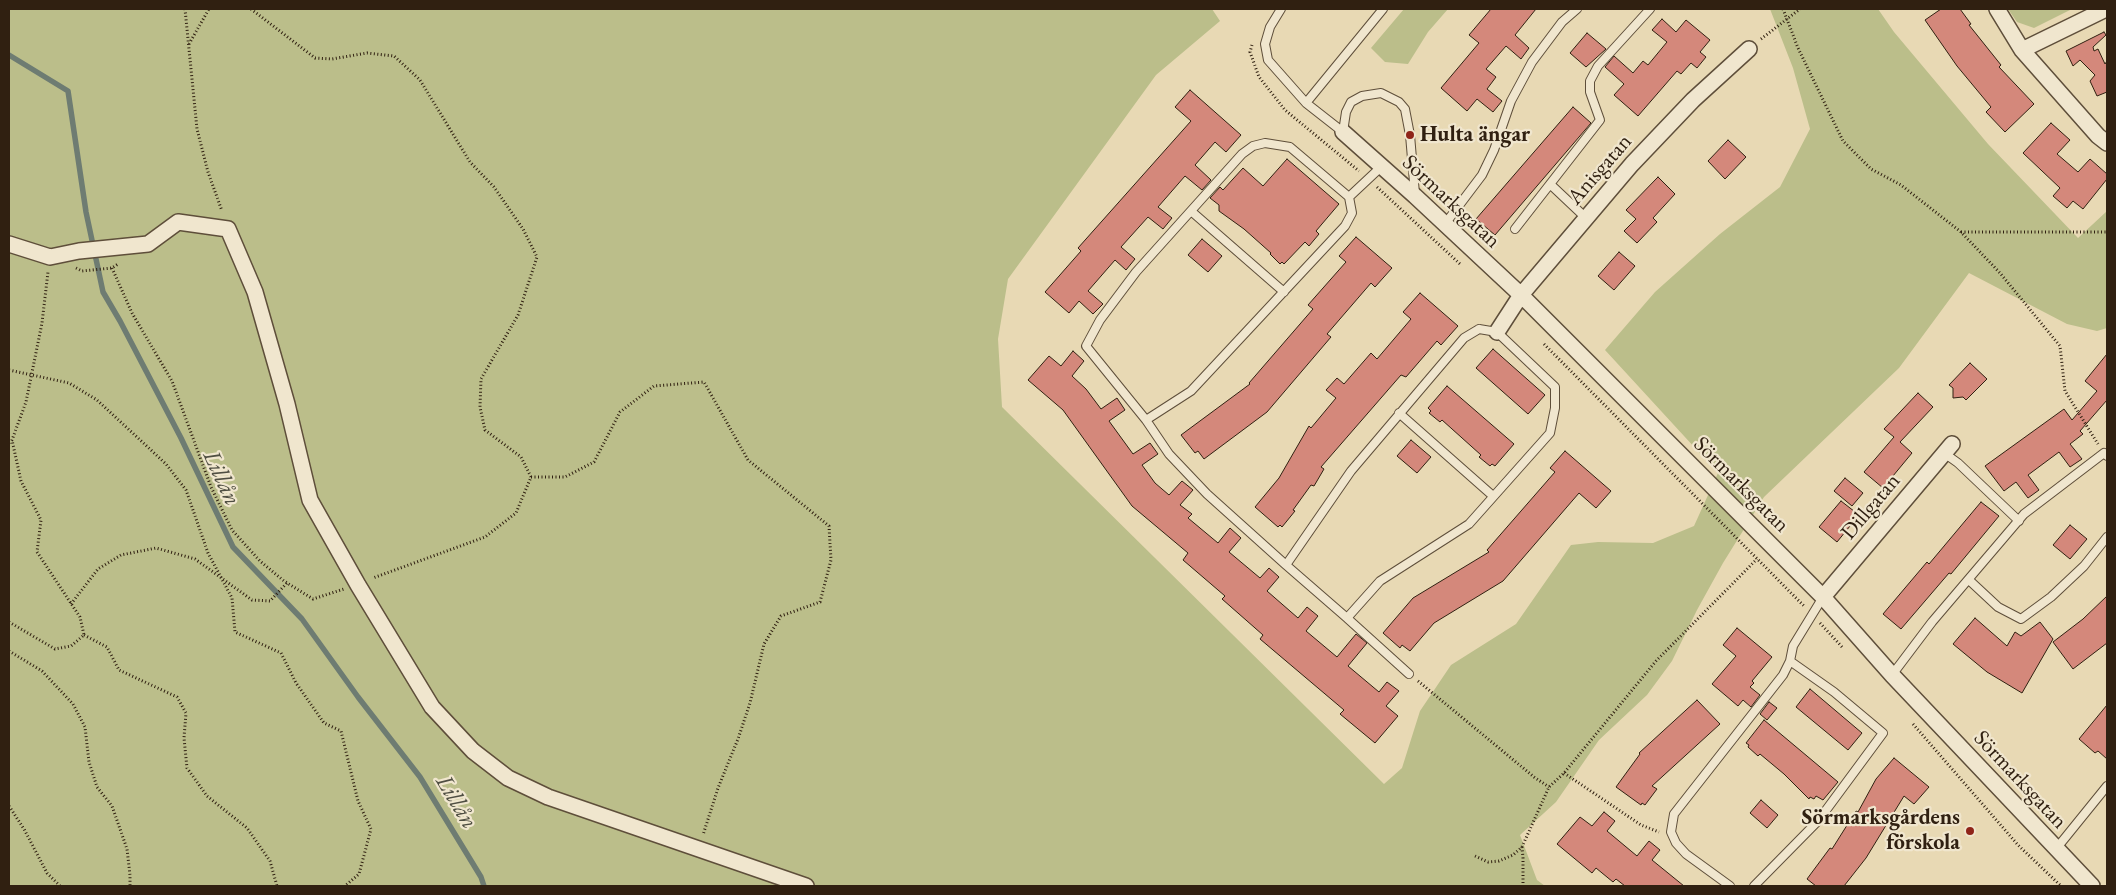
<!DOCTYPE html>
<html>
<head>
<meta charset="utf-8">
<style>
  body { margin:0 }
  #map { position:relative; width:2116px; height:895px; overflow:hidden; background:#e8d9b4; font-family:"EB Garamond",serif }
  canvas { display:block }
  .frame { position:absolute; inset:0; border:10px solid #302011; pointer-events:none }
</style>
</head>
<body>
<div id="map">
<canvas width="2116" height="895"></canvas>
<div class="frame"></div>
</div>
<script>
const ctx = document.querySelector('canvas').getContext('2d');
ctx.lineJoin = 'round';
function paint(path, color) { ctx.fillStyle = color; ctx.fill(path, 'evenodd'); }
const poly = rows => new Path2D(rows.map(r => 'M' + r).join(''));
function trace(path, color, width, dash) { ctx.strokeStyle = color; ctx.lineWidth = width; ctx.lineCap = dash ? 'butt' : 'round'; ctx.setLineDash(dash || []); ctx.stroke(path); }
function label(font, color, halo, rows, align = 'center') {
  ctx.font = font + ' "EB Garamond",serif'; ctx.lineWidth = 4.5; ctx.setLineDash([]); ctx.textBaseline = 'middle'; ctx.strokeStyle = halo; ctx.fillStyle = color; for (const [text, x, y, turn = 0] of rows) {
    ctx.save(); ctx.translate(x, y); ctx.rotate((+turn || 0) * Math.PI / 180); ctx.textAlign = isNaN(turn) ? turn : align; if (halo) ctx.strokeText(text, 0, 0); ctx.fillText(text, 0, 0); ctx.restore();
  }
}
const green = poly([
  [9,9,1212,9,1220,21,1156,75,1008,279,998,339,1002,407,1384,784,1402,768,1420,711,1451,665,1516,624,1571,545,1598,542,1653,543,1694,526,1718,473,1605,350,1655,292,1720,234,1780,187,1810,129,1793,68,1770,9,1878,9,1894,32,1988,144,2078,238,2107,211,2107,328,2097,331,2067,324,1969,273,1899,368,1764,497,1723,563,1697,610,1672,661,1647,695,1599,740,1556,802,1520,835,1537,880,1545,886,9,886],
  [1404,9,1448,9,1428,32,1408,64,1385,62,1371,48],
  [2008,9,2072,9,2034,28,2017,22]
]);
const stream = poly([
  [9,55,68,91,86,212,103,292,120,321,181,438,233,547,302,619,358,697,420,777,481,877,484,886]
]);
const building = poly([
  [1491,9,1536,9,1515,35,1529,48,1521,59,1506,46,1486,69,1496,77,1487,89,1502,101,1493,112,1477,99,1467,111,1441,88,1479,43,1469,35,1491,9],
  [1941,9,1960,9,1971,24,1969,25,2001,65,1999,67,2034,104,2005,132,1986,112,1991,107,1957,66,1925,20,1941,9],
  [1662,19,1676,32,1686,20,1710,40,1700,52,1706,57,1697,68,1691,63,1681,74,1677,71,1638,116,1614,95,1624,84,1605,67,1614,56,1633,73,1643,61,1648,65,1667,42,1652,30,1662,19],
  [2104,32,2106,35,2093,47,2094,51,2098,49,2105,64,2107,61,2107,92,2097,96,2090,81,2095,75,2080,60,2073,66,2066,51,2104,32],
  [1587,33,1606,49,1586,67,1570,53,1587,33],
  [1190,90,1241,135,1226,152,1215,142,1195,165,1211,180,1202,190,1185,176,1158,207,1172,218,1163,229,1148,217,1121,247,1135,259,1126,270,1115,260,1088,291,1103,304,1093,314,1079,301,1069,313,1045,292,1081,251,1078,248,1191,121,1175,107,1190,90],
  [1573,107,1591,123,1495,235,1476,219,1573,107],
  [2051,123,2070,140,2057,154,2078,172,2090,159,2107,174,2107,179,2083,209,2073,201,2067,208,2053,196,2060,188,2023,153,2051,123],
  [1728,140,1746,157,1725,179,1708,161,1728,140],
  [1287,159,1339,204,1316,231,1319,234,1309,246,1305,242,1284,264,1282,262,1280,264,1270,254,1271,253,1244,229,1219,211,1219,205,1210,198,1220,187,1223,190,1243,168,1263,186,1287,159],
  [1658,177,1675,194,1653,218,1657,222,1637,243,1624,231,1636,219,1626,210,1658,177],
  [1356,237,1392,268,1375,287,1371,283,1327,334,1331,337,1267,412,1204,459,1198,451,1195,453,1181,435,1250,384,1249,383,1313,309,1308,305,1346,262,1339,256,1356,237],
  [1202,239,1222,256,1208,272,1188,255,1202,239],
  [1619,252,1635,266,1614,290,1598,276,1619,252],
  [1420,293,1458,326,1441,345,1437,341,1406,377,1401,375,1321,467,1324,469,1314,486,1311,485,1293,510,1295,511,1282,527,1280,525,1278,527,1255,507,1279,478,1309,426,1311,428,1336,398,1326,390,1337,378,1344,384,1371,353,1377,359,1411,319,1403,312,1420,293],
  [1493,349,1545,395,1528,414,1476,368,1493,349],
  [1073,351,1084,361,1072,376,1086,389,1101,409,1117,398,1125,410,1109,421,1133,454,1150,443,1158,454,1142,465,1155,483,1169,495,1182,481,1193,490,1180,505,1192,514,1188,518,1218,543,1230,528,1241,538,1229,552,1260,578,1269,568,1279,577,1267,591,1298,618,1307,607,1318,616,1306,631,1337,657,1356,634,1367,643,1348,666,1379,692,1387,682,1399,691,1386,706,1398,716,1375,743,1340,714,1344,710,1260,639,1263,635,1222,599,1225,596,1183,560,1188,553,1132,506,1063,410,1028,380,1049,356,1061,366,1073,351],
  [2107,354,2107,400,2080,431,2083,434,2070,444,2082,459,2070,467,2059,452,2028,475,2039,490,2028,498,2016,482,2004,491,1985,466,2064,409,2072,420,2097,391,2085,381,2107,354],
  [1970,363,1987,379,1966,400,1963,397,1953,398,1953,388,1949,385,1970,363],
  [1447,386,1514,444,1495,466,1492,464,1490,466,1479,457,1481,455,1442,420,1440,422,1429,413,1431,411,1428,408,1447,386],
  [1918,393,1933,407,1900,442,1912,453,1883,488,1864,472,1894,437,1884,429,1918,393],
  [1411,440,1431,457,1417,473,1397,456,1411,440],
  [1565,451,1611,491,1596,508,1579,493,1503,581,1434,623,1410,651,1402,645,1400,648,1383,633,1413,598,1489,552,1487,550,1555,472,1550,468,1565,451],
  [1845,478,1863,493,1852,506,1834,491,1845,478],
  [1841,501,1859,515,1837,542,1819,527,1841,501],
  [1981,502,1999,516,1951,574,1949,573,1901,629,1883,614,1927,562,1929,564,1981,502],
  [2070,525,2087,539,2070,559,2053,545,2070,525],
  [2107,596,2107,643,2073,669,2053,642,2083,619,2107,596],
  [1975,618,2007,646,2015,632,2021,636,2040,622,2053,639,2022,693,1987,672,1953,644,1975,618],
  [1737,628,1772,657,1752,681,1754,683,1750,687,1760,695,1751,707,1743,700,1738,706,1712,684,1736,656,1723,645,1737,628],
  [1810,689,1862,733,1848,750,1796,707,1810,689],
  [1697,700,1720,724,1652,786,1657,789,1645,805,1642,803,1641,805,1616,787,1640,754,1639,753,1697,700],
  [1769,702,1777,708,1767,720,1760,714,1769,702],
  [2107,705,2107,759,2098,751,2095,753,2079,739,2107,705],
  [1764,720,1838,782,1823,800,1816,796,1814,799,1810,797,1809,799,1784,774,1760,754,1758,756,1748,747,1749,745,1746,743,1764,720],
  [1894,758,1929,787,1914,804,1904,796,1866,858,1844,886,1816,886,1807,879,1830,848,1832,849,1856,811,1858,812,1876,779,1894,758],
  [1761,800,1778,815,1767,828,1750,813,1761,800],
  [1604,812,1615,821,1607,831,1637,856,1649,841,1660,850,1652,860,1684,886,1625,886,1616,879,1613,882,1596,868,1592,873,1557,844,1580,817,1592,826,1604,812]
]);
const path = poly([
  [185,9,197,129,208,172,222,211],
  [251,9,315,58,332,59,367,53,394,56,420,80,470,162,494,187,523,229,537,257,518,315,481,379,480,407,485,430,521,457,531,477,516,513,485,537,373,578],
  [1783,9,1798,48,1843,141,1871,169,1901,185,1961,232,2000,273,2060,346,2065,391,2098,444],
  [1761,39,1800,9],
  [189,44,209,9],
  [1252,45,1250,52,1259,77,1285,110,1359,171],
  [1377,187,1460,264],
  [1961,232,2107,232],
  [76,268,82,271,112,268,118,264],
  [112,268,132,313,172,381,211,487,232,530,260,561,284,581,313,599,344,589],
  [1544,344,1804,606],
  [9,370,69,383,97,400,166,464,186,490,208,553,232,598,235,632,281,653,296,683,324,723,341,731,358,801,371,829,359,874,345,886],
  [9,443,12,440,26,402,42,323,48,272],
  [531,477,565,477,594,462,620,412,654,386,704,382,748,460,829,526,831,560,820,602,781,616,764,644,750,703,738,739,718,788,703,835],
  [71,604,98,569,121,555,156,548,195,559,252,600,270,601,287,583],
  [9,622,55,649,71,646,84,635,80,617,37,552,41,520,21,481,12,440],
  [1820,623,1843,648],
  [84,635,107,647,119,670,177,697,186,713,184,738,187,768,207,796,247,828,270,861,277,886],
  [9,651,42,671,73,704,85,727,89,762,97,787,112,806,127,849,130,875,130,886],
  [1418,681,1534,777,1549,787],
  [1913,724,2018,845,2061,886],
  [1564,773,1641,825,1659,832],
  [9,806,24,829,47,873,60,886],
  [1522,847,1523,858,1523,886],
  [1475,856,1488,862,1499,861,1513,855,1522,847,1549,787,1564,773,1656,661,1757,559]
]);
const service = poly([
  [1281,9,1270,27,1265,44,1268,60,1306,103,1343,132,1346,112,1351,102,1362,96,1381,93,1399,102,1405,109,1410,135,1415,194],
  [1306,103,1383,9],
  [1550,184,1586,218],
  [1349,197,1352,213,1345,226,1191,391,1146,420,1086,346,1100,320,1136,272,1242,154,1253,146,1265,143,1290,147,1349,197,1381,167],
  [1191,211,1284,292],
  [1445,224,1482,175,1494,150,1511,101,1532,62,1562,22,1577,9],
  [1515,229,1600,120,1590,92,1590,81,1598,66,1650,9],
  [1479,329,1497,332,1555,387,1555,408,1550,433,1469,524,1380,581,1347,618,1286,565,1351,471,1464,338,1479,329],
  [1399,413,1493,496],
  [1146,420,1169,454,1207,494,1286,565],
  [1944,453,1958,463,2019,521],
  [1969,580,1998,607,2021,619,2051,597,2084,566,2107,537],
  [1347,618,1409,674],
  [1892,675,1932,622,2024,514,2104,453,2107,456],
  [2056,849,2107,786],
  [1730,886,1686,854,1676,843,1671,832,1674,814,1783,675,1790,661,1793,646,1823,597],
  [1754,886,1818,821,1883,733,1834,692,1790,661]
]);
const minor = poly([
  [1997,9,2022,50,2098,136,2107,143],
  [2022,50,2106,9],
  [1343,132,1415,196,1521,295,1823,597,1892,675,2092,886],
  [9,244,50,257,79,251,148,244,178,222,228,229,255,292,287,404,310,500,358,585,432,707,473,751,508,778,548,797,806,886],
  [1497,332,1521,295,1632,164,1693,100,1749,49],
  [1823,597,1952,444]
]);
const markers = [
  [1410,135,5,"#8f2418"],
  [1970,831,5,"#8f2418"]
];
const poiNames = [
  ["Hulta ängar",1420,135],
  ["Sörmarksgårdens",1960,818,"right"],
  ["förskola",1960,843,"right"]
];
const streetNames = [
  ["Anisgatan",1600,170,-49],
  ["Sörmarksgatan",1451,202,43],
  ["Sörmarksgatan",1741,485,45],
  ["Dillgatan",1871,507,-50],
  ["Sörmarksgatan",2020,780,47]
];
const waterNames = [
  ["Lillån",221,478,65],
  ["Lillån",456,802,59]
];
paint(green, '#bbbe8a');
trace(stream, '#6e7c72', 5.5);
paint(building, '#d4887b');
trace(building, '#302011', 1);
trace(service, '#5e4e3a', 10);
trace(minor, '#5e4e3a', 18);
trace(path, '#302011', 3, [1, 2.5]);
trace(service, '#f0e6ce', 8);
trace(minor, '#f0e6ce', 15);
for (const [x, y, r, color] of markers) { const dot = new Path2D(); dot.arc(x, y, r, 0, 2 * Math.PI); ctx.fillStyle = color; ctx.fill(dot); trace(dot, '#f0e6ce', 2); }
label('bold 22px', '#302011', '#f0e6ce', poiNames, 'left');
label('22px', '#302011', '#f0e6ce', streetNames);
label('italic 24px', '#4f4e42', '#f0e6ce', waterNames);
</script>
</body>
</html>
